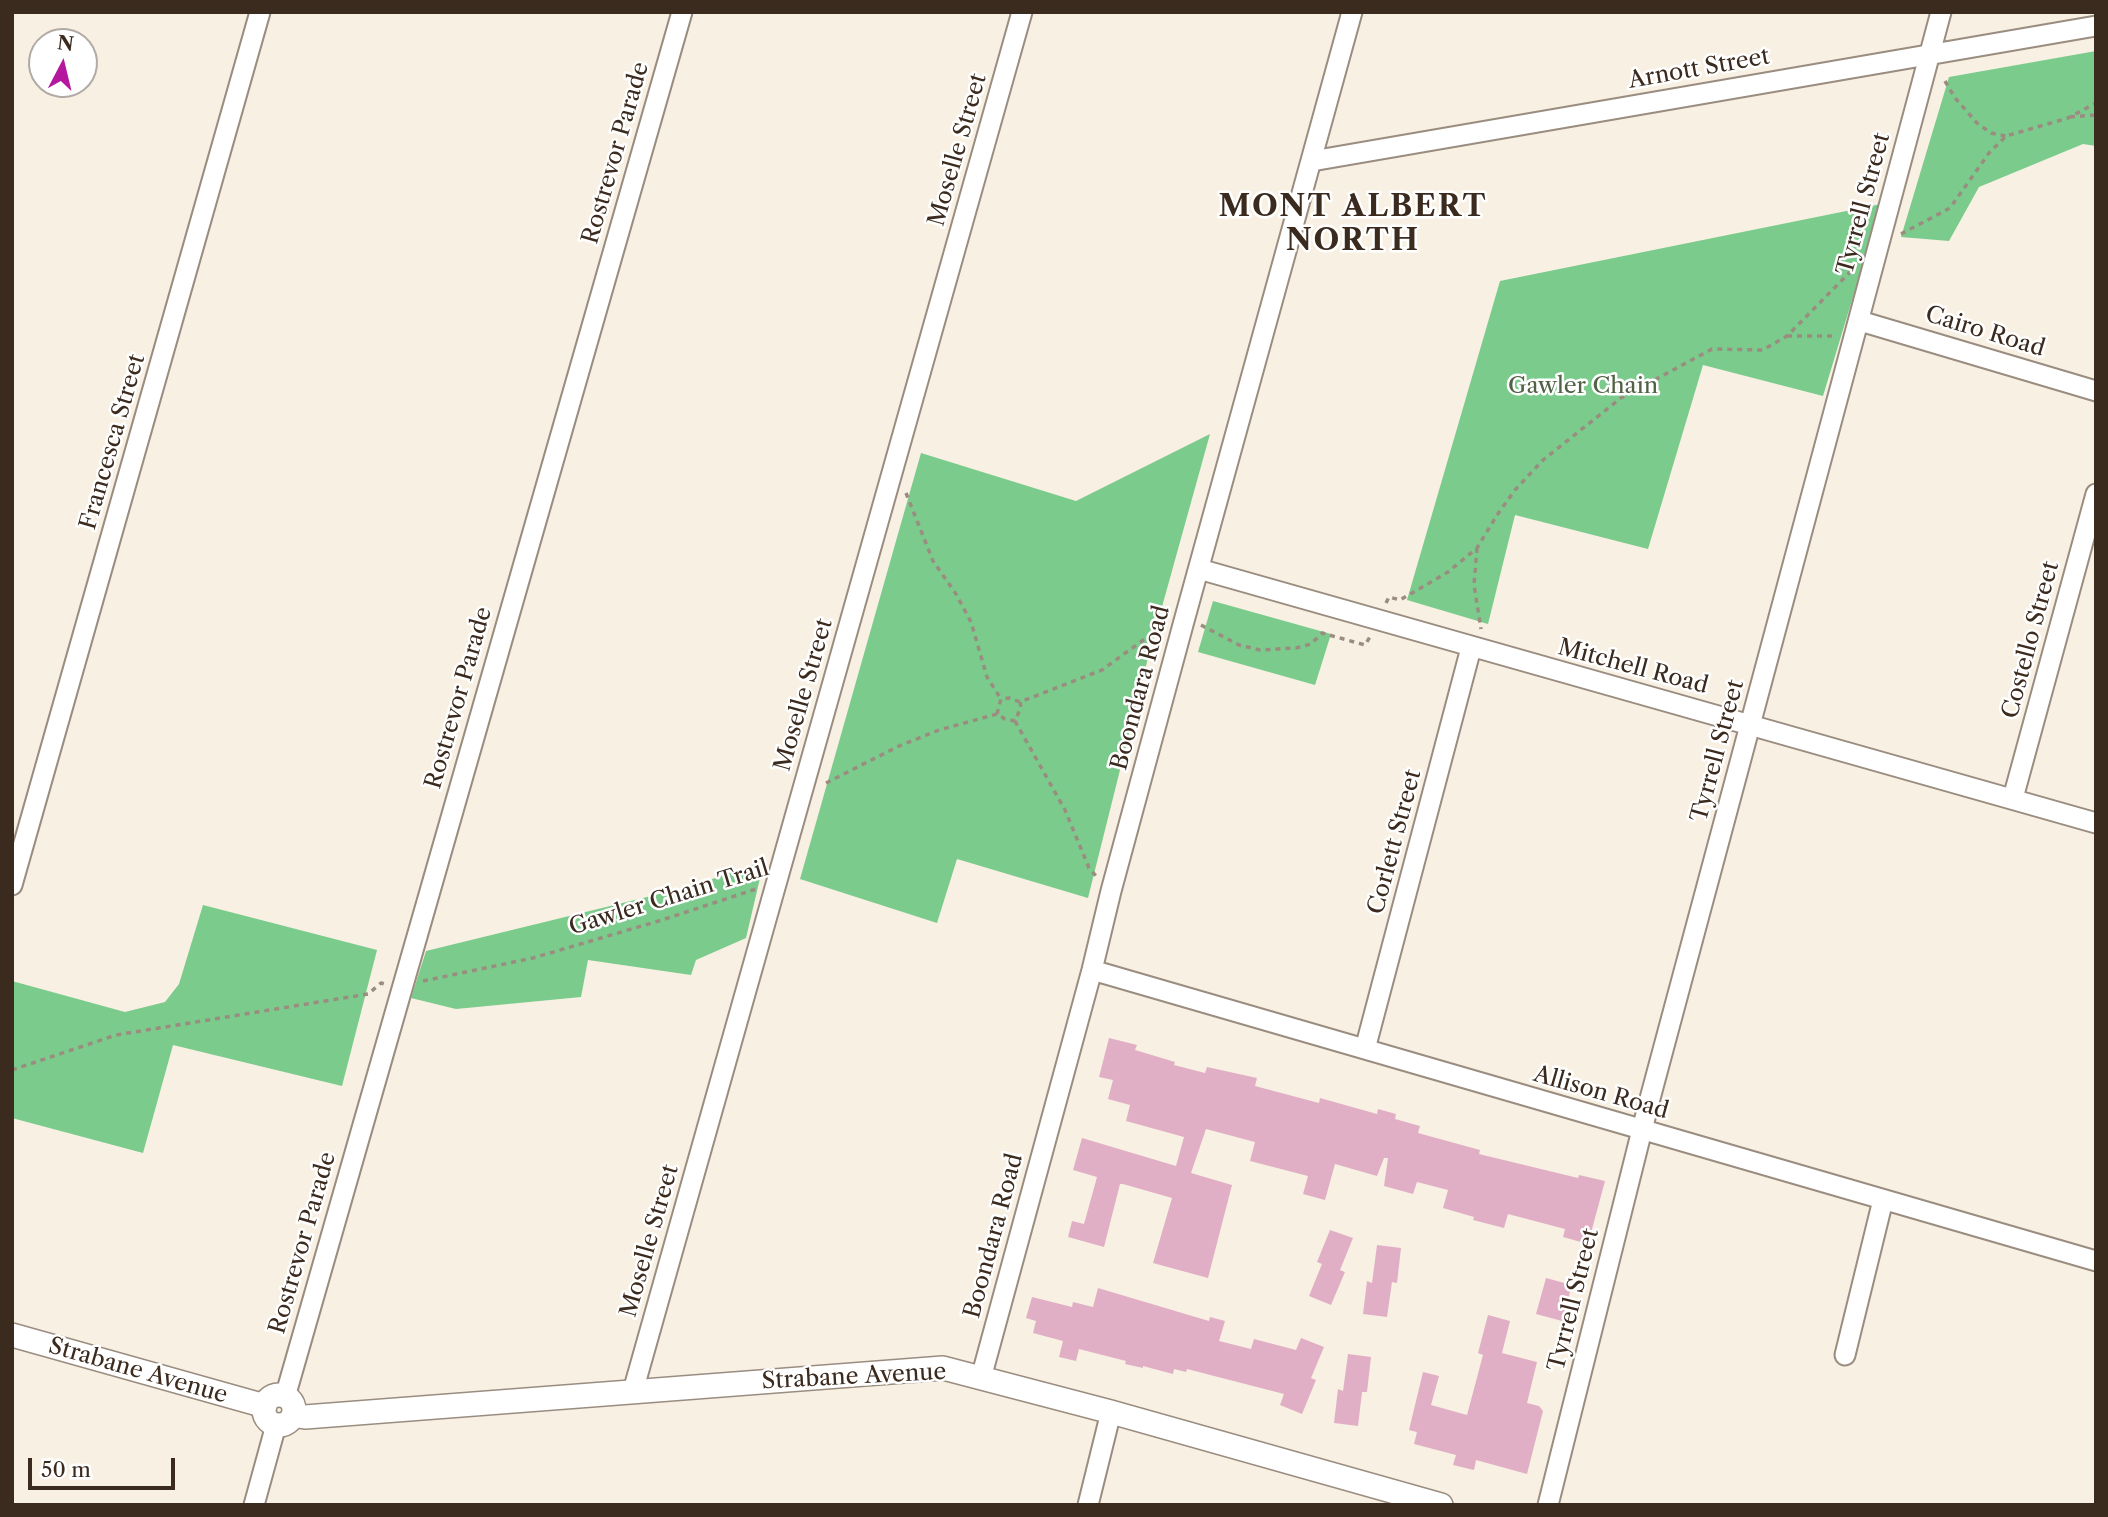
<!DOCTYPE html>
<html>
<head>
<meta charset="utf-8">
<style>
  body { margin:0 }
  #map { position:relative; width:2108px; height:1517px; overflow:hidden; background:#f8f0e2; font-family:"Libre Caslon Text",serif }
  canvas { display:block }
  .frame { position:absolute; inset:0; border:14px solid #3b2a1e; pointer-events:none }
  .north { position:absolute; left:28px; top:28px; width:70px; height:70px; box-sizing:border-box; background:#fff; border:2px solid #b1aaa5; border-radius:50%; rotate:7deg; font-size:19px; font-weight:700; line-height:28px; text-align:center; color:#3b2a1e }
  .north::after { content:''; display:block; margin:auto; width:24px; height:32px; background:#b5179e; clip-path:polygon(50% 0,100% 100%,50% 72%,0 100%) }
  .scale { position:absolute; left:28px; top:1458px; width:147px; height:32px; box-sizing:border-box; border:4px solid #3b2a1e; border-top:0; padding-left:9px; font-size:21px; line-height:24px; white-space:nowrap; color:#3b2a1e; -webkit-text-stroke:5px #fff; paint-order:stroke }
</style>
</head>
<body>
<div id="map">
<canvas width="2108" height="1517"></canvas>
<div class="frame"></div>
<div class="north">N</div>
<div class="scale">50 m</div>
</div>
<script>
const ctx = document.querySelector('canvas').getContext('2d');
ctx.lineJoin = 'round';
function paint(path, color) { ctx.fillStyle = color; ctx.fill(path, 'evenodd'); }
const poly = rows => new Path2D(rows.map(r => 'M' + r).join(''));
function trace(path, color, width, dash) { ctx.strokeStyle = color; ctx.lineWidth = width; ctx.lineCap = dash ? 'butt' : 'round'; ctx.setLineDash(dash || []); ctx.stroke(path); }
function label(font, color, halo, rows, align = 'center') {
  ctx.font = font + ' "Libre Caslon Text",serif'; ctx.lineWidth = 5; ctx.setLineDash([]); ctx.textBaseline = 'middle'; ctx.strokeStyle = halo; ctx.fillStyle = color; for (const [text, x, y, turn = 0] of rows) {
    ctx.save(); ctx.translate(x, y); ctx.rotate((+turn || 0) * Math.PI / 180); ctx.textAlign = isNaN(turn) ? turn : align; if (halo) ctx.strokeText(text, 0, 0); ctx.fillText(text, 0, 0); ctx.restore();
  }
}
const green = poly([
  [2096,51,2096,146,2083,144,1979,187,1949,241,1901,237,1949,77],
  [1881,204,1823,396,1703,365,1648,549,1515,515,1488,624,1407,600,1500,281],
  [1210,434,1150,650,1088,898,957,859,937,923,800,879,921,453,1076,501],
  [1213,601,1331,634,1315,685,1198,652],
  [764,861,746,938,696,960,691,975,588,960,581,997,456,1009,411,998,426,951,692,886],
  [203,905,377,950,342,1086,173,1045,143,1153,12,1118,12,981,125,1012,165,1002,179,984]
]);
const building = poly([
  [1109,1038,1137,1045,1135,1050,1175,1062,1174,1065,1205,1073,1207,1067,1257,1078,1255,1086,1319,1103,1320,1098,1377,1114,1378,1109,1396,1114,1395,1119,1420,1126,1418,1133,1480,1150,1479,1154,1578,1178,1579,1175,1605,1181,1588,1244,1563,1237,1565,1229,1508,1214,1504,1228,1473,1220,1474,1217,1443,1208,1448,1190,1417,1182,1413,1194,1384,1186,1388,1158,1384,1158,1377,1176,1335,1164,1325,1200,1303,1194,1308,1176,1250,1161,1255,1142,1206,1129,1191,1173,1232,1185,1208,1278,1153,1263,1172,1198,1123,1184,1120,1184,1104,1247,1068,1237,1072,1221,1084,1224,1097,1177,1073,1170,1082,1138,1176,1166,1184,1137,1126,1121,1130,1105,1108,1099,1113,1080,1099,1077],
  [1330,1230,1353,1238,1340,1270,1345,1272,1331,1305,1309,1296,1322,1264,1317,1262],
  [1377,1245,1401,1248,1397,1283,1392,1282,1387,1317,1363,1314,1367,1281,1372,1283],
  [1546,1278,1572,1285,1562,1321,1536,1314],
  [1098,1288,1209,1321,1210,1317,1225,1321,1219,1341,1251,1349,1254,1339,1296,1350,1301,1338,1324,1347,1311,1378,1316,1380,1302,1414,1280,1405,1284,1394,1187,1369,1186,1372,1174,1369,1173,1374,1143,1366,1143,1368,1125,1364,1126,1361,1079,1349,1076,1361,1059,1357,1063,1341,1033,1333,1036,1321,1026,1318,1032,1297,1072,1307,1073,1302,1093,1307],
  [1488,1315,1510,1321,1502,1353,1537,1362,1527,1403,1539,1406,1543,1411,1527,1474,1476,1460,1474,1470,1453,1465,1456,1455,1414,1444,1417,1432,1409,1430,1423,1372,1439,1376,1431,1405,1467,1415,1483,1355,1478,1353],
  [1348,1354,1371,1357,1367,1392,1362,1392,1358,1426,1334,1423,1338,1389,1343,1391]
]);
const path = poly([
  [1945,81,1955,98,1977,123,1991,133,2006,136],
  [2070,117,2096,115],
  [1901,234,1950,208,1989,153,2006,136,2068,118,2096,103],
  [1787,336,1834,336],
  [906,493,933,561,956,594,971,622,987,677,1001,699],
  [1477,548,1474,585,1481,629],
  [1386,603,1389,597,1400,600,1448,572,1477,548,1497,515,1515,490,1543,460,1621,398,1712,349,1763,350,1787,336,1853,269],
  [1201,625,1239,645,1260,650,1296,648,1311,644,1322,633,1365,645,1371,635],
  [997,714,1001,699,1009,698,1020,702],
  [1015,721,1065,810,1089,868,1096,876],
  [826,783,899,746,939,730,997,714,1005,719,1015,721,1021,707,1020,702,1102,670,1153,633,1164,629],
  [423,981,533,958,662,920,756,889],
  [12,1070,116,1035,368,994,381,983,385,984]
]);
const minor = poly([
  [1312,161,2096,26],
  [1860,321,2096,391],
  [1199,569,2096,823],
  [2013,798,2096,494],
  [12,885,260,12],
  [1092,970,2096,1261],
  [1365,1049,1471,648],
  [1845,1355,1883,1200],
  [981,1378,1092,970,1111,891,1184,621,1352,12],
  [633,1391,1022,12],
  [285,1397,682,12],
  [254,1505,276,1425],
  [1088,1505,1111,1412],
  [1548,1505,1648,1106,1941,12]
]);
const tertiary = poly([
  [12,1335,265,1406],
  '264 1410a15 15 0 1 1 30 0a15 15 0 1 1-30 0Z',
  [293,1415,305,1417,943,1368,1111,1412,1441,1505]
]);
const streetNames = [
  ["Arnott Street",1699,69,-10],
  ["Moselle Street",958,150,-74],
  ["Rostrevor Parade",616,153,-74],
  ["Tyrrell Street",1864,204,-75],
  ["Cairo Road",1985,332,17],
  ["Francesca Street",113,442,-74],
  ["Costello Street",2031,640,-75],
  ["Mitchell Road",1633,667,15],
  ["Boondara Road",1141,688,-75],
  ["Moselle Street",804,695,-74],
  ["Rostrevor Parade",459,698,-74],
  ["Tyrrell Street",1718,751,-75],
  ["Corlett Street",1395,842,-75],
  ["Gawler Chain Trail",669,898,-17],
  ["Allison Road",1601,1093,16],
  ["Boondara Road",994,1236,-75],
  ["Moselle Street",650,1241,-74],
  ["Rostrevor Parade",303,1243,-74],
  ["Tyrrell Street",1574,1300,-76],
  ["Strabane Avenue",138,1371,16],
  ["Strabane Avenue",854,1377,-3]
];
const parkNames = [
  ["Gawler Chain",1583,386]
];
const districtNames = [
  ["MONT ALBERT",1353,207],
  ["NORTH",1353,241]
];
paint(green, '#7acb8c');
paint(building, '#e1afc5');
trace(minor, '#9a8d80', 23);
trace(tertiary, '#9a8d80', 26);
trace(path, '#9a8d80', 3.5, [5, 5]);
trace(minor, '#fff', 19);
trace(tertiary, '#fff', 23);
label('23px', '#3b2a1e', '#fff', streetNames);
label('23px', '#516244', '#fff', parkNames);
ctx.letterSpacing = '2px';
label('bold 30px', '#3b2a1e', '#fff', districtNames);
ctx.letterSpacing = '0px';
</script>
</body>
</html>
